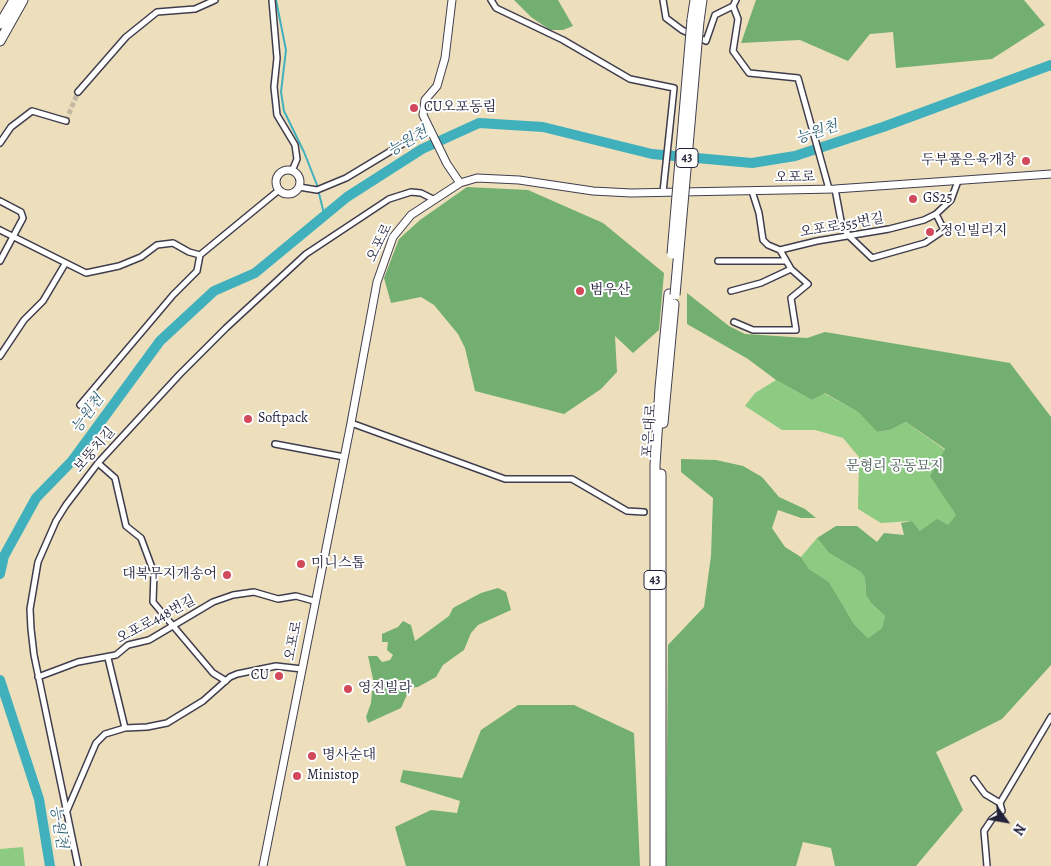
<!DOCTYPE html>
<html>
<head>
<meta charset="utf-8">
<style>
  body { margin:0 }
  #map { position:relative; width:1051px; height:866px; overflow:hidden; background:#eddfbc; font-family:Alegreya,serif }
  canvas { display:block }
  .north { position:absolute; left:981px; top:796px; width:50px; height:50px; -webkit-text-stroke:4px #fff; paint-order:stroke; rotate:122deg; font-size:14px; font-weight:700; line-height:20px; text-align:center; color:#22223b }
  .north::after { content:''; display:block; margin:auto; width:18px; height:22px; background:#22223b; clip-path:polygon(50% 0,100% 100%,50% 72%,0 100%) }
</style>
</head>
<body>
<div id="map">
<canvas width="1051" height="866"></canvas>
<div class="north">N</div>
</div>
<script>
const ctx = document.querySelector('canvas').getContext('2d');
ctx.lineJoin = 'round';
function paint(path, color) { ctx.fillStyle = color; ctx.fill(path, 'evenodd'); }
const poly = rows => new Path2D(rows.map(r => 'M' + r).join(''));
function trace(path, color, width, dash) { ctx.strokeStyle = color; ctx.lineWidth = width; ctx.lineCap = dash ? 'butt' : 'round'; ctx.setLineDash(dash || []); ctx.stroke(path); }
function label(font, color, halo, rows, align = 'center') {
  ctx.font = font + ' Alegreya,"Noto Serif KR",serif'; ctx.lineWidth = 4; ctx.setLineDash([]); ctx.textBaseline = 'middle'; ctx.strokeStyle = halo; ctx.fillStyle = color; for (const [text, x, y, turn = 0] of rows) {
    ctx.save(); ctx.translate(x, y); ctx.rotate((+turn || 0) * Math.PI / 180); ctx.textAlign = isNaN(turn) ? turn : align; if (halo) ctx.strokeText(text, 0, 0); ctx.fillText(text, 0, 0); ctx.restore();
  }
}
const green = poly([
  [776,380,812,400,824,393,858,412,877,432,890,430,906,422,945,450,931,476,956,515,948,526,920,531,912,521,881,523,858,509,859,457,843,438,815,430,782,430,745,406,755,393],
  [817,538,829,553,861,572,865,578,866,595,871,603,885,616,882,628,868,638,854,624,829,582,809,569,801,557],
  [23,847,25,866,0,866,0,849]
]);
const forest = poly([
  [514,0,558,0,573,26,563,30,550,30,531,17],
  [756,0,1024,0,1045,25,992,59,896,68,893,32,870,34,848,61,800,40,741,43],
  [467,187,528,190,603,223,664,273,659,330,633,353,615,336,617,372,601,389,564,414,475,391,465,348,458,334,434,305,421,297,391,303,384,278,399,239,420,220],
  [687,293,729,326,745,334,807,338,825,332,1010,363,1051,417,1051,665,1002,719,936,752,963,810,916,866,835,866,831,848,803,842,796,866,666,866,668,645,704,607,711,556,713,498,681,472,681,459,716,460,743,466,762,477,779,497,805,509,816,518,801,518,778,510,772,528,785,547,801,557,809,569,829,582,854,624,868,638,882,628,885,616,871,603,866,595,865,578,861,572,829,553,817,538,836,526,857,526,877,542,884,533,904,535,901,523,912,521,920,531,937,519,948,525,956,515,930,476,945,449,906,422,890,430,877,432,858,412,825,393,812,400,776,380,748,359,687,324],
  [498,588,506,592,511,610,478,625,471,633,464,650,443,665,436,677,418,687,410,688,401,708,368,723,366,717,371,703,373,679,368,656,377,656,382,662,390,660,393,655,387,650,388,642,382,642,382,634,398,627,403,621,411,625,415,641,449,616,453,608,481,593],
  [518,705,574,705,634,733,640,866,406,866,395,827,431,810,457,813,460,801,400,782,403,770,462,778,481,730]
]);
const stream = poly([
  [276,0,286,50,281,92,284,111,304,152,317,185,324,214]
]);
const river = poly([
  [0,574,4,556,36,498,72,461,160,341,214,291,255,273,347,197,422,149,479,123,543,127,652,154,752,163,795,156,883,127,1051,65],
  [0,680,39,799,50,866]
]);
const minorTunnel = poly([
  [66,121,78,92]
]);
const minor = poly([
  [272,0,277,58,274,87,277,115,295,145,297,159,292,171],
  [491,0,496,8,563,40,630,79,674,88,663,192],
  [663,0,666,18,682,30,706,41,715,15,733,6,736,0],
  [733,6,738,19,733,51,749,73,798,78,829,189],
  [78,92,126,37,157,12,195,9,215,0],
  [0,143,11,127,32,111,66,121],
  [299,187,317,190,346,178,429,128],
  [835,189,842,226,849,236,872,258,925,243,944,230,936,214],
  [752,191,759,213,763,240,768,245,780,250,817,241,889,229,924,220,936,214,951,200,958,181],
  [0,201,21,212,23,218,0,261],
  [0,230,86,273,119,266,141,257,157,245,173,243,189,252,200,255,279,190],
  [718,261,786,261],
  [731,291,761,283,791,269],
  [734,322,753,330,796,330,791,298,808,284,791,269,780,250],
  [0,356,24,320,43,301,65,264],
  [80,405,173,295,197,271,200,255],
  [351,423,505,479,572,479,627,511,644,512],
  [275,444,344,457],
  [98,463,115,478,126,526,141,538,154,573,153,602,213,673,226,681],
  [108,658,125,728],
  [38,677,78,662,116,655,128,645,149,640,213,602,233,595,254,592,278,599,296,596,314,601],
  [974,779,985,794,1000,803],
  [66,813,96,743,105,734,125,728,147,727,167,723,203,701,230,677,237,674,276,666,302,669],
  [78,866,34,655,31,629,30,609,38,562,56,521,66,505,98,463,180,374,226,328,306,254,389,199,411,192,421,193,433,199],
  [987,866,984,831,992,819,1002,811,1000,803,1051,717]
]);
const tertiary = poly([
  [452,0,445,58,437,86,425,100,423,115,447,164,460,183],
  '276 182a12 12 0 1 1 24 0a12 12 0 1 1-24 0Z',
  [263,866,351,423,377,282,393,237,411,215,460,183,477,178,519,180,593,191,631,193,835,189,1051,174]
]);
const trunk = poly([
  [692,20,695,0],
  [699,21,702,0],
  [0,24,14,0],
  [0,41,23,0],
  [663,423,674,304],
  [655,866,655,465,660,388,669,294],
  [661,866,661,474]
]);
const trunkBridge = poly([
  [672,254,692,20],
  [675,295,699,21]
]);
const markers = [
  [414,108,5,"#d1495b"],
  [1026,161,5,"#d1495b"],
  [913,199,5,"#d1495b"],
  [930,232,5,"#d1495b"],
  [580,291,5,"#d1495b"],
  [248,419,5,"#d1495b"],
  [301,564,5,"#d1495b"],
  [227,575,5,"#d1495b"],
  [279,676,5,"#d1495b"],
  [348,689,5,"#d1495b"],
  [312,756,5,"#d1495b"],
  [297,776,5,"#d1495b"]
];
const shields = [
  [687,158,22],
  [655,580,22]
];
const shieldNames = [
  ["43",687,158],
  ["43",655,580]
];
const poiNames = [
  ["CU오포동림",424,108],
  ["두부품은육개장",1016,161,"right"],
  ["GS25",923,199],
  ["정인빌리지",940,232],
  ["범우산",590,291],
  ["Softpack",258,419],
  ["미니스톱",311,564],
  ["대복무지개송어",217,575,"right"],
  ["CU",269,676,"right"],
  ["영진빌라",358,689],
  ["명사순대",322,756],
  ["Ministop",307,776]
];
const streetNames = [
  ["오포로",795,178,-1],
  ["오포로355번길",842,226,-10],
  ["오포로",380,243,-64],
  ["포은대로",650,431,-86],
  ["보뚱치길",95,450,-49],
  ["오포로448번길",156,620,-28],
  ["오포로",294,641,-79]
];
const parkNames = [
  ["문형리 공동묘지",895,467]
];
const waterNames = [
  ["능원천",817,133,-18],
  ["능원천",408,142,-30],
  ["능원천",88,414,-54],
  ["능원천",58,827,81]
];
paint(green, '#8dcb82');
paint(forest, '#72af70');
trace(stream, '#41b0bd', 2);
trace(river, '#41b0bd', 10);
trace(minorTunnel, '#c4b9a2', 5, [5, 2.5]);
trace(minor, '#403e4e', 8);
trace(tertiary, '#403e4e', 9);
trace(trunk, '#403e4e', 11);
trace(minor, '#fff', 5);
trace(tertiary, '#fff', 7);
trace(trunk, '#fff', 9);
trace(trunkBridge, '#403e4e', 11, []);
trace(trunkBridge, '#fff', 9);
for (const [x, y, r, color] of markers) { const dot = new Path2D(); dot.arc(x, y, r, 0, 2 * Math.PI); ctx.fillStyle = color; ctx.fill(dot); trace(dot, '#fff', 2); }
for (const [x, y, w] of shields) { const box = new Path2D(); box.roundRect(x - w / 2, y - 9.5, w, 19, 4); ctx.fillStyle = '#fff'; ctx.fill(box); trace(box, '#22223b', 1); }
label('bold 12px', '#22223b', null, shieldNames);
label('14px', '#22223b', '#fff', poiNames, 'left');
label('14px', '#22223b', '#fff', streetNames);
label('14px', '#475d54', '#fff', parkNames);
label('italic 15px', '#306276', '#fff', waterNames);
</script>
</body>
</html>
